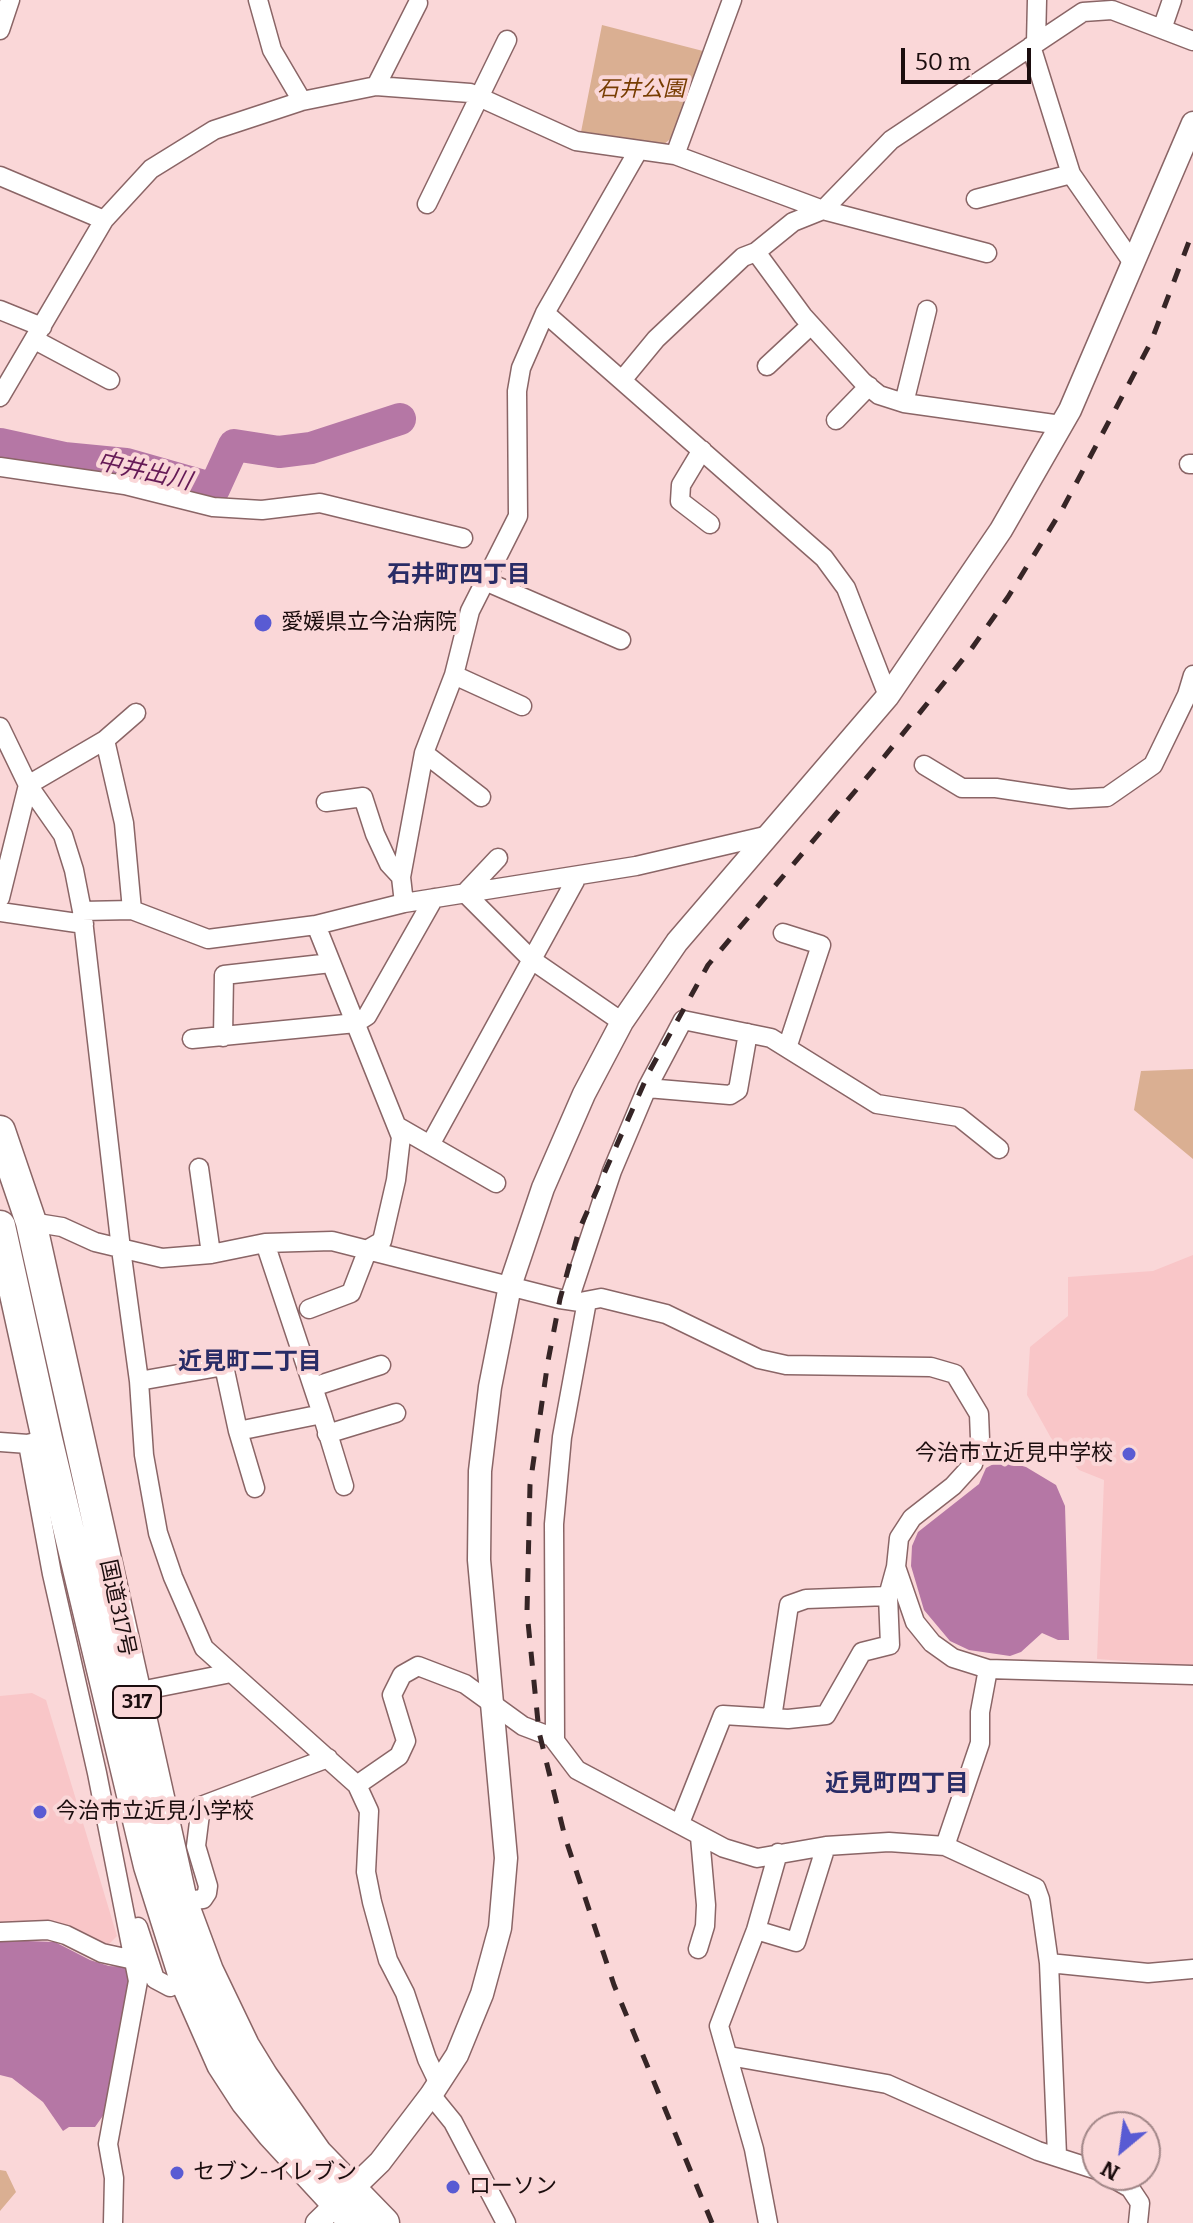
<!DOCTYPE html>
<html>
<head>
<meta charset="utf-8">
<style>
  body { margin:0 }
  #map { position:relative; width:1193px; height:2223px; overflow:hidden; background:#fad7d8; font-family:Bitter,serif }
  canvas { display:block }
  .north { position:absolute; left:1081px; top:2111px; width:80px; height:80px; box-sizing:border-box; background:#fad7d8; border:2px solid #a18687; border-radius:50%; rotate:209deg; font-size:22px; font-weight:700; line-height:32px; text-align:center; color:#1b0d0e }
  .north::after { content:''; display:block; margin:auto; width:28px; height:36px; background:#595bd3; clip-path:polygon(50% 0,100% 100%,50% 72%,0 100%) }
  .scale { position:absolute; left:901px; top:48px; width:130px; height:36px; box-sizing:border-box; border:4px solid #1b0d0e; border-top:0; padding-left:10px; font-size:24px; line-height:28px; white-space:nowrap; color:#1b0d0e; -webkit-text-stroke:6px #fad7d8; paint-order:stroke }
</style>
</head>
<body>
<div id="map">
<canvas width="1193" height="2223"></canvas>
<div class="north">N</div>
<div class="scale">50 m</div>
</div>
<script>
const ctx = document.querySelector('canvas').getContext('2d');
ctx.lineJoin = 'round';
function paint(path, color) { ctx.fillStyle = color; ctx.fill(path, 'evenodd'); }
const poly = rows => new Path2D(rows.map(r => 'M' + r).join(''));
function trace(path, color, width, dash) { ctx.strokeStyle = color; ctx.lineWidth = width; ctx.lineCap = dash ? 'butt' : 'round'; ctx.setLineDash(dash || []); ctx.stroke(path); }
function label(font, color, halo, rows, align = 'center') {
  ctx.font = font + ' Bitter,"Noto Sans JP",serif'; ctx.lineWidth = 8; ctx.setLineDash([]); ctx.textBaseline = 'middle'; ctx.strokeStyle = halo; ctx.fillStyle = color; for (const [text, x, y, turn = 0] of rows) {
    ctx.save(); ctx.translate(x, y); ctx.rotate((+turn || 0) * Math.PI / 180); ctx.textAlign = isNaN(turn) ? turn : align; if (halo) ctx.strokeText(text, 0, 0); ctx.fillText(text, 0, 0); ctx.restore();
  }
}
const built = poly([
  [1193,1255,1193,1666,1097,1659,1104,1480,1079,1470,1051,1438,1027,1395,1030,1347,1068,1316,1068,1277,1153,1271],
  [32,1693,46,1700,117,1936,107,1946,73,1927,0,1924,0,1696]
]);
const green = poly([
  [602,25,703,51,684,122,675,135,663,145,581,132],
  [1193,1069,1193,1159,1134,1110,1141,1071],
  [0,2170,6,2171,16,2192,0,2211]
]);
const water = poly([
  [1001,1460,1026,1467,1056,1485,1065,1506,1069,1640,1058,1640,1042,1633,1021,1652,1010,1656,969,1650,950,1641,924,1610,911,1566,912,1546,918,1532,979,1484,986,1468],
  [0,1940,55,1942,90,1960,109,1966,125,1967,130,1972,128,1995,107,2110,95,2127,69,2127,63,2131,43,2102,12,2078,0,2075]
]);
const river = poly([
  [0,444,64,458,126,464,214,489,234,445,279,452,311,448,400,419]
]);
const minor = poly([
  [258,0,272,50,302,101],
  [1162,29,1172,0],
  [0,30,10,0],
  [1036,43,1037,0],
  [1031,46,1071,174,1133,263],
  [376,86,418,3],
  [675,155,732,0],
  [0,176,104,220],
  [976,199,1071,174],
  [427,204,507,40],
  [756,252,803,316,863,382,879,395,904,403,1061,425],
  [0,310,42,327],
  [545,313,824,558,846,588,888,696],
  [35,340,110,380],
  [767,366,811,325],
  [623,379,656,339,743,257,756,252,793,222,823,210,891,140,1083,12,1112,10,1193,41],
  [0,397,104,220,151,169,214,130,302,101,376,86,470,93,576,141,675,155,823,210,987,253],
  [904,403,927,310],
  [836,420,869,386],
  [702,450,681,485,680,501,710,524],
  [1189,464,1193,464],
  [0,467,125,485,213,507,262,510,320,503,463,538],
  [485,581,621,640],
  [454,675,522,706],
  [0,727,28,785,63,835,74,870,82,911,121,1249,139,1381,224,1366,238,1431,255,1488],
  [105,740,136,713],
  [424,753,481,797],
  [924,765,962,788,996,788,1070,799,1107,797,1153,765,1187,695,1193,675],
  [326,802,363,797,375,834,389,864,401,877],
  [498,858,465,893,532,960,622,1022],
  [0,898,28,785,105,740,124,823,132,910],
  [404,903,401,877,424,753,454,675,470,611,518,516,517,391,521,368,545,313,638,151],
  [82,911,132,910,208,939,316,925,404,903,636,866,765,836],
  [0,912,84,924],
  [783,933,821,945,787,1048],
  [223,1037,224,975,331,963],
  [192,1039,356,1023,367,1016,434,898],
  [647,1088,730,1095,738,1090,748,1033],
  [397,1126,496,1183],
  [430,1145,575,881],
  [199,1168,211,1254],
  [31,1222,62,1227,95,1242,162,1258,211,1254,265,1243,332,1241,560,1299,580,1302,601,1298,666,1314,759,1359,786,1365,931,1367,955,1374,979,1414,980,1439,973,1464,953,1486,912,1518,899,1538,896,1567,915,1622,932,1643,953,1658,988,1669,1193,1675],
  [265,1243,313,1387],
  [569,1300,612,1171,647,1088,683,1020,771,1038,877,1104,959,1117,999,1149],
  [309,1309,351,1293,368,1249,382,1241,396,1180,401,1137,316,925],
  [139,1381,144,1455,158,1533,173,1577,204,1648,357,1785,369,1811,366,1872,372,1902,388,1960,405,1993,427,2059,439,2084],
  [322,1414,313,1387,381,1365],
  [238,1431,322,1414,344,1486],
  [327,1434,396,1413],
  [47,1439,28,1444,52,1574,97,1773,138,1981,108,2144,114,2178,113,2223],
  [0,1442,28,1444],
  [135,1692,231,1673],
  [772,1718,789,1605,806,1599,888,1596],
  [555,1740,554,1524,562,1437,587,1301],
  [357,1785,399,1756,406,1741,392,1695,402,1675,418,1666,465,1684,523,1726,552,1737,577,1770,724,1848,757,1858,826,1846,889,1842,945,1846,1036,1888,1040,1899,1049,1963,1057,2155],
  [680,1823,723,1715,788,1719,826,1715,862,1652,890,1645,888,1596,896,1567],
  [945,1846,980,1743,980,1712,988,1669],
  [175,1902,203,1899,207,1893,208,1886,196,1846,201,1806,328,1758],
  [138,1927,155,1979,170,1987,194,1976],
  [756,1930,796,1942,826,1846],
  [0,1932,48,1930,66,1935,102,1953,134,1960],
  [698,1949,705,1926,706,1905,700,1837],
  [1049,1963,1148,1973,1193,1969],
  [729,2056,887,2084,1038,2151,1097,2170],
  [431,2095,453,2122,506,2223],
  [1107,2175,1130,2188,1140,2203,1138,2223],
  [768,2223,754,2149,719,2026,756,1930,778,1853]
]);
const tertiary = poly([
  [317,2223,380,2162,431,2095,457,2055,482,1994,500,1928,506,1858,479,1560,480,1471,490,1387,510,1286,543,1188,584,1094,622,1022,677,942,888,696,1001,530,1070,410,1193,123]
]);
const trunk = poly([
  [0,1131,31,1222,182,1901,208,1971,244,2046,263,2077,317,2154,384,2223],
  [0,1226,47,1439,149,1866,185,1980,222,2064,246,2101,272,2133,355,2223]
]);
const rail = poly([
  [712,2223,614,1985,565,1837,539,1732,527,1612,530,1485,548,1361,560,1299,579,1230,611,1158,649,1072,708,965,884,757,972,648,1008,597,1063,508,1151,342,1193,231]
]);
const markers = [
  [263,623,10,"#595bd3"],
  [1129,1454,8,"#595bd3"],
  [40,1812,8,"#595bd3"],
  [177,2173,8,"#595bd3"],
  [453,2187,8,"#595bd3"]
];
const shields = [
  [137,1702,48]
];
const shieldNames = [
  ["317",137,1702]
];
const parkNames = [
  ["石井公園",641,90]
];
const poiNames = [
  ["愛媛県立今治病院",281,623],
  ["今治市立近見中学校",1113,1454,"right"],
  ["今治市立近見小学校",56,1812],
  ["セブン-イレブン",193,2173],
  ["ローソン",469,2187]
];
const streetNames = [
  ["国道317号",117,1608,78]
];
const waterNames = [
  ["中井出川",144,472,13]
];
const neighbourhoodNames = [
  ["石井町四丁目",459,575],
  ["近見町二丁目",250,1362],
  ["近見町四丁目",897,1784]
];
paint(built, '#f9c6c8');
paint(green, '#daaf92');
paint(water, '#b577a5');
trace(river, '#b577a5', 32);
trace(minor, '#8a6566', 21);
trace(tertiary, '#8a6566', 25);
trace(trunk, '#8a6566', 33);
trace(minor, '#fff', 18);
trace(tertiary, '#fff', 22);
trace(trunk, '#fff', 30);
trace(rail, '#362526', 5, [14, 14]);
for (const [x, y, r, color] of markers) { const dot = new Path2D(); dot.arc(x, y, r, 0, 2 * Math.PI); ctx.fillStyle = color; ctx.fill(dot); trace(dot, '#fad7d8', 3); }
for (const [x, y, w] of shields) { const box = new Path2D(); box.roundRect(x - w / 2, y - 16, w, 32, 6); ctx.fillStyle = '#fad7d8'; ctx.fill(box); trace(box, '#1b0d0e', 2); }
label('bold 20px', '#1b0d0e', null, shieldNames);
label('italic 22px', '#773c01', '#fad7d8', parkNames);
label('22px', '#1b0d0e', '#fad7d8', poiNames, 'left');
label('22px', '#1b0d0e', '#fad7d8', streetNames);
label('italic 24px', '#651a56', '#fad7d8', waterNames);
label('bold 24px', '#292c66', '#fad7d8', neighbourhoodNames);
</script>
</body>
</html>
